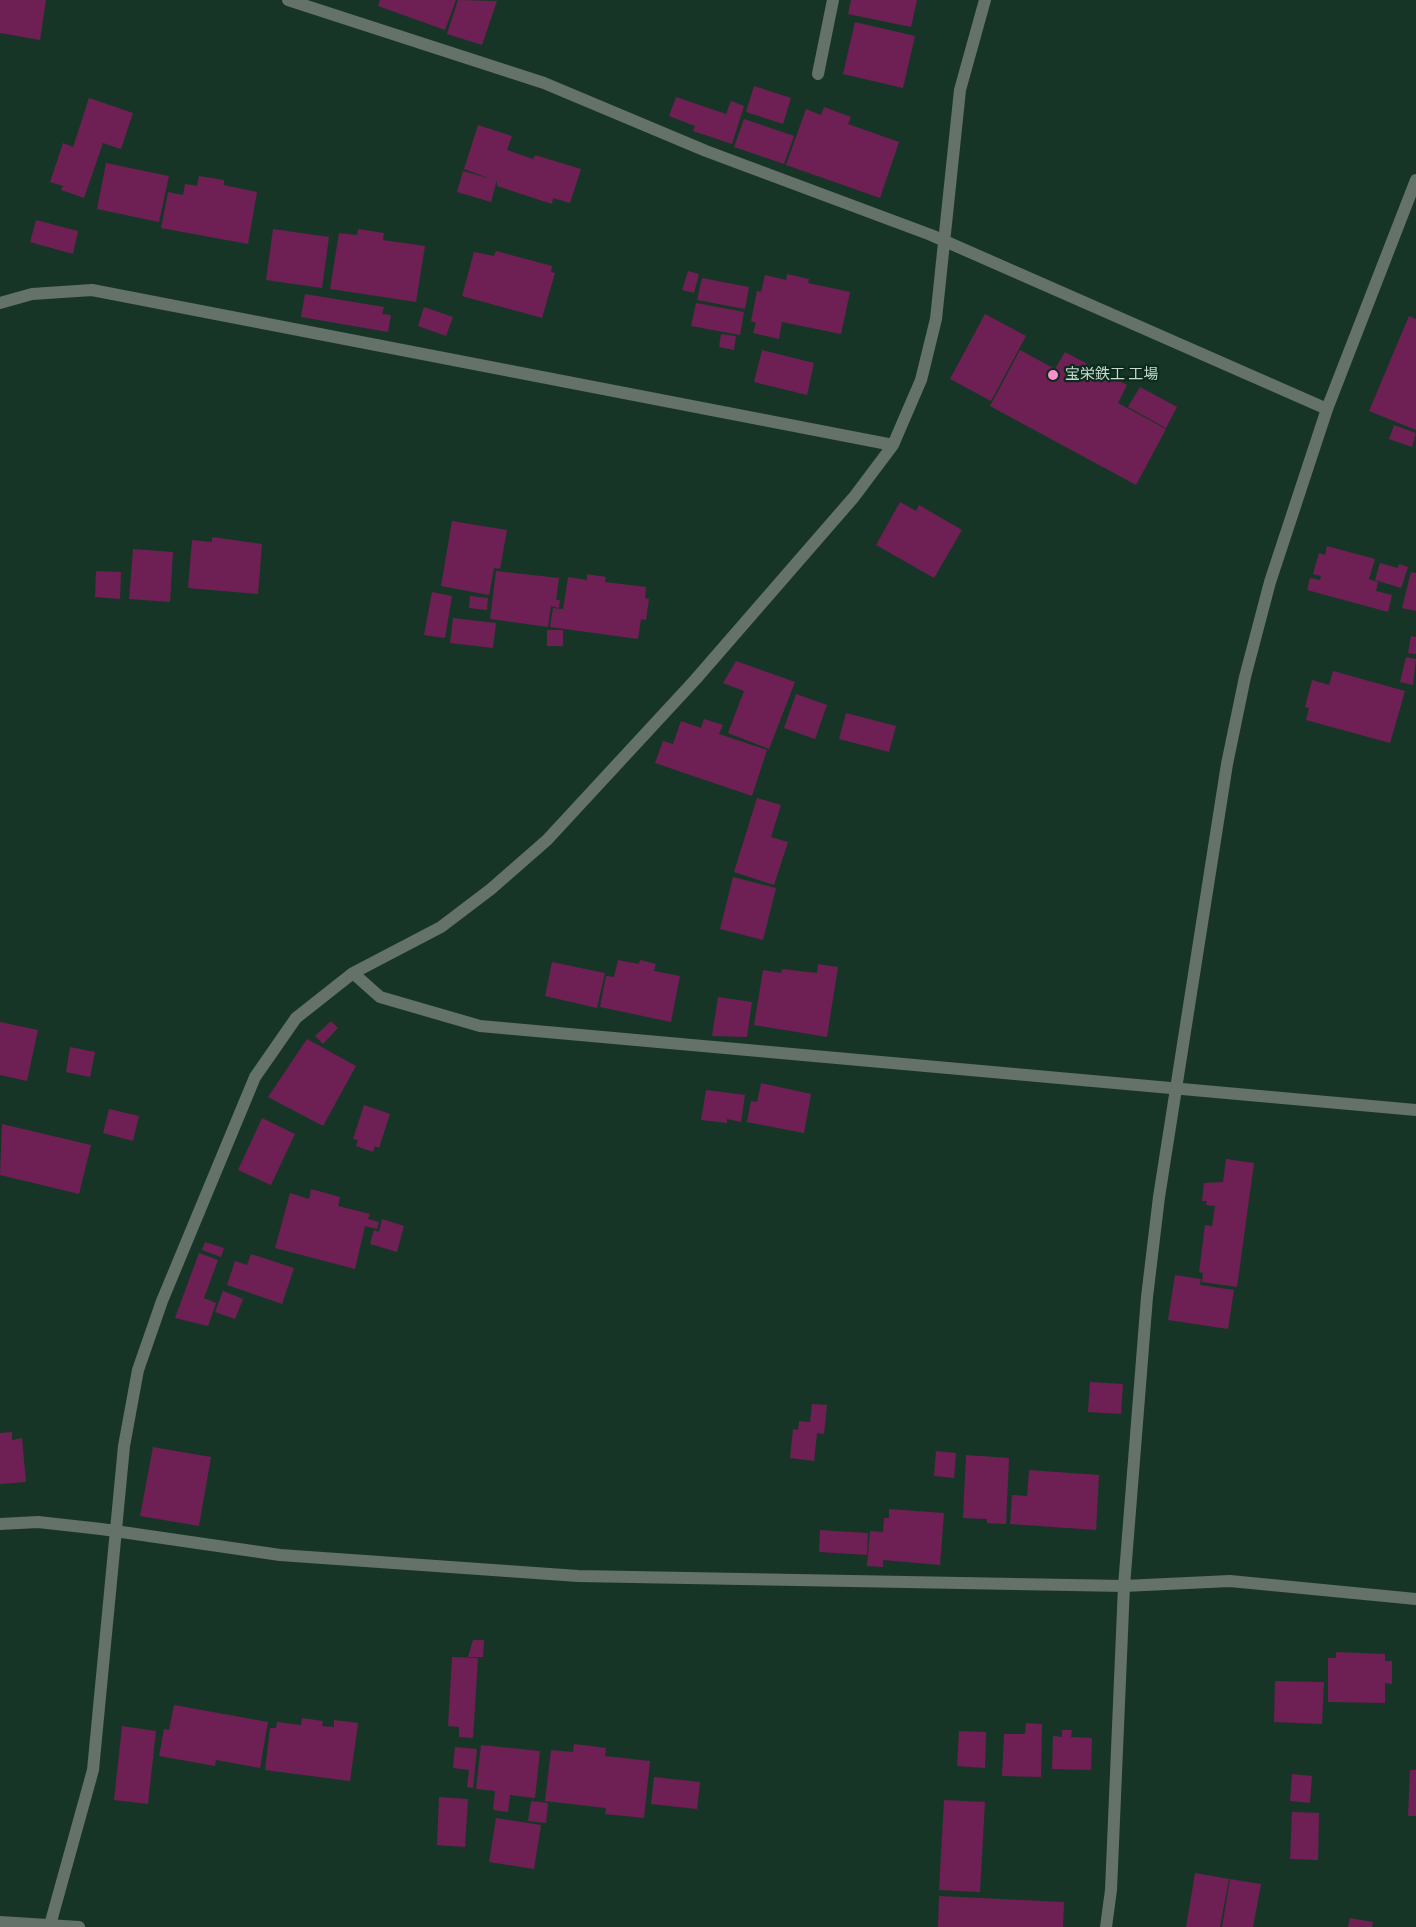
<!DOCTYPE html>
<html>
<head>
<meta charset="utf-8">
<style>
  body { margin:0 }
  canvas { display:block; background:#163526 }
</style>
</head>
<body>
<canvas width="1416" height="1927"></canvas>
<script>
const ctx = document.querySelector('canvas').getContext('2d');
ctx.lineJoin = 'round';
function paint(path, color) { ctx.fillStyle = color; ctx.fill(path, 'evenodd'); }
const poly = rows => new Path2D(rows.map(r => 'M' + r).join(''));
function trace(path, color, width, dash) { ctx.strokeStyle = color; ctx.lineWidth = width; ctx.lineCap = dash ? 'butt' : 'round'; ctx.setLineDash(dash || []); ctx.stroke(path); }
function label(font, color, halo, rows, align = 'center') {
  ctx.font = font + ' Signika,"Noto Sans JP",sans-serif'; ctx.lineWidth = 4.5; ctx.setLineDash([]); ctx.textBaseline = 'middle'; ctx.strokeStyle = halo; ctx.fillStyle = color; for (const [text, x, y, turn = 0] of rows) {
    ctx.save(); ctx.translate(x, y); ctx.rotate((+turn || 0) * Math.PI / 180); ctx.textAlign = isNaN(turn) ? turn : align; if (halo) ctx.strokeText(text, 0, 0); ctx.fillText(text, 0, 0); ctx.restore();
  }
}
const building = poly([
  [0,0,46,0,40,40,0,33],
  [380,0,456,0,445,30,378,6],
  [458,0,497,1,482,45,447,34],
  [851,0,917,0,911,27,848,14],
  [855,22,915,36,903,88,843,74],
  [754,86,791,98,783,124,746,112],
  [676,97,726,114,731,101,744,106,732,144,693,131,695,126,669,116],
  [89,98,133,113,121,149,103,143,84,198,61,190,63,186,50,182,63,143,73,147],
  [824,107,851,117,848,124,899,142,880,198,786,165,806,109,821,115],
  [744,119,794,136,784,164,734,147],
  [478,125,512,136,507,150,533,159,535,155,581,169,570,203,553,198,552,204,497,186,497,180,491,202,457,192,463,171,491,179,464,169],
  [106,163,169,176,159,222,97,209],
  [199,176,224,180,224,185,257,192,248,244,161,228,168,192,183,195,185,184,197,186],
  [36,220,78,231,73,254,30,242],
  [273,229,329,237,322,288,266,280],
  [358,229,384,233,383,240,425,246,416,302,330,289,339,233,357,235],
  [496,251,552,266,551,272,555,273,542,318,462,296,474,252,494,256],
  [688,271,699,274,694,293,682,290],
  [787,274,809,279,808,283,850,292,841,334,782,322,779,339,753,333,756,323,751,321,757,291,761,292,765,275,786,280],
  [702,278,749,287,745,309,697,300],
  [305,294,384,307,382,314,391,315,388,332,301,317],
  [696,303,744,312,740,335,691,326],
  [424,307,453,317,446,336,418,326],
  [985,314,1026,336,991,401,950,379],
  [1409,316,1416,319,1416,430,1369,411],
  [721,334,736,336,734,350,719,347],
  [762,350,814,363,807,395,754,382],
  [1020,350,1055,369,1065,352,1127,385,1118,403,1166,429,1136,485,990,406],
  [1140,387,1177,407,1166,428,1128,407],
  [1394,425,1416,433,1412,447,1389,439],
  [900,502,916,511,919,505,962,530,934,578,876,545],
  [452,521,507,530,500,569,494,568,489,595,441,586],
  [212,537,262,544,258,594,188,588,192,540,212,542],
  [1327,546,1375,559,1369,579,1378,582,1376,591,1392,595,1388,612,1307,590,1310,578,1320,580,1321,576,1313,574,1319,553,1325,555],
  [133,549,173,552,170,602,129,599],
  [1380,563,1398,568,1399,564,1408,567,1401,588,1375,580],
  [96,571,121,572,120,599,95,597],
  [496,571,559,578,556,600,560,600,559,608,551,606,548,627,490,619],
  [1411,572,1416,573,1416,611,1402,608],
  [587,574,606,577,605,582,646,587,645,598,649,599,646,620,641,619,638,639,550,627,553,608,563,609,568,577,587,580],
  [432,592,452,596,445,638,424,635],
  [470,596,488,598,487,610,469,608],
  [453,618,496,623,493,648,450,643],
  [547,630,563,630,563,646,547,646],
  [1411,636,1416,637,1416,654,1408,653],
  [1406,657,1416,659,1413,685,1400,682],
  [736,661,795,682,769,749,728,733,744,691,723,683],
  [1333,671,1405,691,1390,743,1306,720,1309,708,1305,707,1312,680,1329,685],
  [796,694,827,705,815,739,784,728],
  [846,713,896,726,889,752,839,739],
  [704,719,723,725,719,734,767,750,752,796,655,763,663,741,673,744,681,721,701,728],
  [757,798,781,805,771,837,788,842,774,885,734,872],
  [733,877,776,888,763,940,720,929],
  [618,960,639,964,640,960,656,964,654,971,680,976,671,1022,600,1007,606,976,614,977],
  [552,962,605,973,597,1008,545,996],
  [818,964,838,967,827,1037,754,1025,763,970,781,973,782,969,817,973],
  [718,997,752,1002,747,1037,712,1036],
  [331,1021,338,1028,323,1044,315,1036],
  [0,1022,38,1030,27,1081,0,1075],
  [307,1039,356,1066,323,1126,268,1097],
  [70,1047,95,1052,90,1077,66,1072],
  [761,1083,811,1094,804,1133,747,1122,751,1101,757,1102],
  [706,1090,745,1095,741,1122,727,1119,727,1123,701,1120],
  [364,1105,390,1114,379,1148,375,1146,373,1152,356,1146,358,1140,353,1139],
  [109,1109,139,1116,133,1141,103,1133],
  [262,1118,295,1134,271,1185,238,1170],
  [2,1124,91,1145,79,1194,0,1175],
  [1226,1159,1254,1163,1237,1287,1202,1282,1203,1273,1199,1272,1205,1225,1212,1226,1215,1206,1206,1205,1207,1201,1202,1201,1204,1183,1223,1182],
  [311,1189,340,1197,338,1206,370,1214,368,1219,379,1222,377,1229,365,1226,355,1269,275,1248,290,1193,309,1199],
  [382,1219,404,1226,397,1252,370,1244,374,1230,379,1232],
  [205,1242,224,1248,221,1257,202,1250],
  [199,1253,218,1260,204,1298,216,1303,208,1326,175,1318],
  [251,1254,294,1268,282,1304,227,1285,235,1261,247,1265],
  [1175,1275,1201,1279,1200,1285,1234,1290,1228,1329,1168,1320],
  [223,1291,243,1299,235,1319,215,1312],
  [1090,1382,1123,1384,1121,1414,1088,1412],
  [812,1404,827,1405,824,1434,817,1433,814,1461,790,1458,793,1429,798,1430,799,1421,810,1422],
  [12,1432,12,1440,22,1438,26,1482,0,1484,0,1433],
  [153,1447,211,1457,199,1526,140,1516],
  [936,1451,956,1453,954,1478,934,1476],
  [966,1455,1009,1458,1006,1524,987,1523,987,1519,963,1518],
  [1029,1470,1099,1475,1096,1530,1010,1524,1012,1495,1027,1496],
  [889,1509,944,1513,940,1565,883,1560,883,1567,867,1566,870,1531,883,1532,884,1518,889,1518],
  [820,1530,868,1533,867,1555,819,1552],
  [473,1640,484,1640,483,1657,468,1657],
  [1336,1652,1385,1654,1385,1661,1392,1661,1392,1684,1385,1683,1385,1703,1328,1702,1328,1658,1336,1658],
  [452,1657,478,1658,473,1738,459,1737,459,1727,448,1726],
  [1275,1681,1324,1682,1322,1724,1274,1722],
  [174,1705,268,1722,260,1768,216,1760,215,1766,159,1756,164,1729,169,1730],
  [302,1718,323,1721,322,1726,334,1727,334,1720,358,1723,350,1781,265,1770,270,1728,276,1728,277,1722,301,1725],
  [1026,1723,1042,1724,1041,1777,1002,1776,1004,1734,1025,1734],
  [122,1726,156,1731,148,1804,114,1800],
  [1062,1730,1072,1730,1071,1737,1092,1738,1091,1770,1052,1769,1053,1736,1062,1737],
  [959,1731,986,1732,985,1768,957,1766],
  [574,1744,606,1748,605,1756,650,1761,644,1818,605,1814,606,1808,545,1801,551,1750,573,1752],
  [481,1745,540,1751,535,1798,510,1795,508,1812,493,1810,495,1791,476,1789],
  [455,1747,477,1749,473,1788,467,1787,469,1770,453,1768],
  [1410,1770,1416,1770,1416,1816,1408,1816],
  [1292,1774,1312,1776,1310,1803,1290,1801],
  [654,1777,700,1782,697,1809,651,1804],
  [439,1797,468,1799,465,1847,437,1845],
  [944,1800,985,1802,980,1892,939,1890],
  [531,1801,548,1803,546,1823,528,1821],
  [1292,1812,1319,1813,1318,1860,1290,1859],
  [496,1818,541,1825,534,1869,489,1862],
  [1195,1873,1229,1879,1220,1927,1186,1927],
  [1230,1879,1261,1884,1253,1927,1222,1927],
  [939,1896,1064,1902,1063,1927,938,1927],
  [1350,1918,1373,1922,1372,1927,1348,1927]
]);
const service = poly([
  [818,74,833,0]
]);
const minor = poly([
  [288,0,544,83,706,151,931,235,1327,409],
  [0,303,32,294,92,290,893,445],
  [353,973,380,997,480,1026,1416,1110],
  [0,1524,38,1522,101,1529,280,1555,578,1576,1124,1586,1230,1581,1416,1599],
  [50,1925,93,1770,124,1446,138,1370,162,1301,255,1077,296,1018,353,973,441,927,491,889,547,840,695,680,854,497,893,445,921,380,936,319,960,90,985,0]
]);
const tertiary = poly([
  [0,1922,79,1927],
  [1106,1927,1111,1890,1124,1586,1147,1297,1159,1197,1227,764,1245,677,1270,582,1327,409,1416,180]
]);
const markers = [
  [1053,375,6,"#f790ce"]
];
const poiNames = [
  ["宝栄鉄工 工場",1065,375]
];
paint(building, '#6e1f53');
trace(service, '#647269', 12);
trace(minor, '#647269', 12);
trace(tertiary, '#647269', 12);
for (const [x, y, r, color] of markers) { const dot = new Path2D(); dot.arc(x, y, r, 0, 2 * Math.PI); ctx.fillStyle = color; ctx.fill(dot); trace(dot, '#0b2b1c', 2); }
label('15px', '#c8d9cf', '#0b2b1c', poiNames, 'left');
</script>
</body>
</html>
